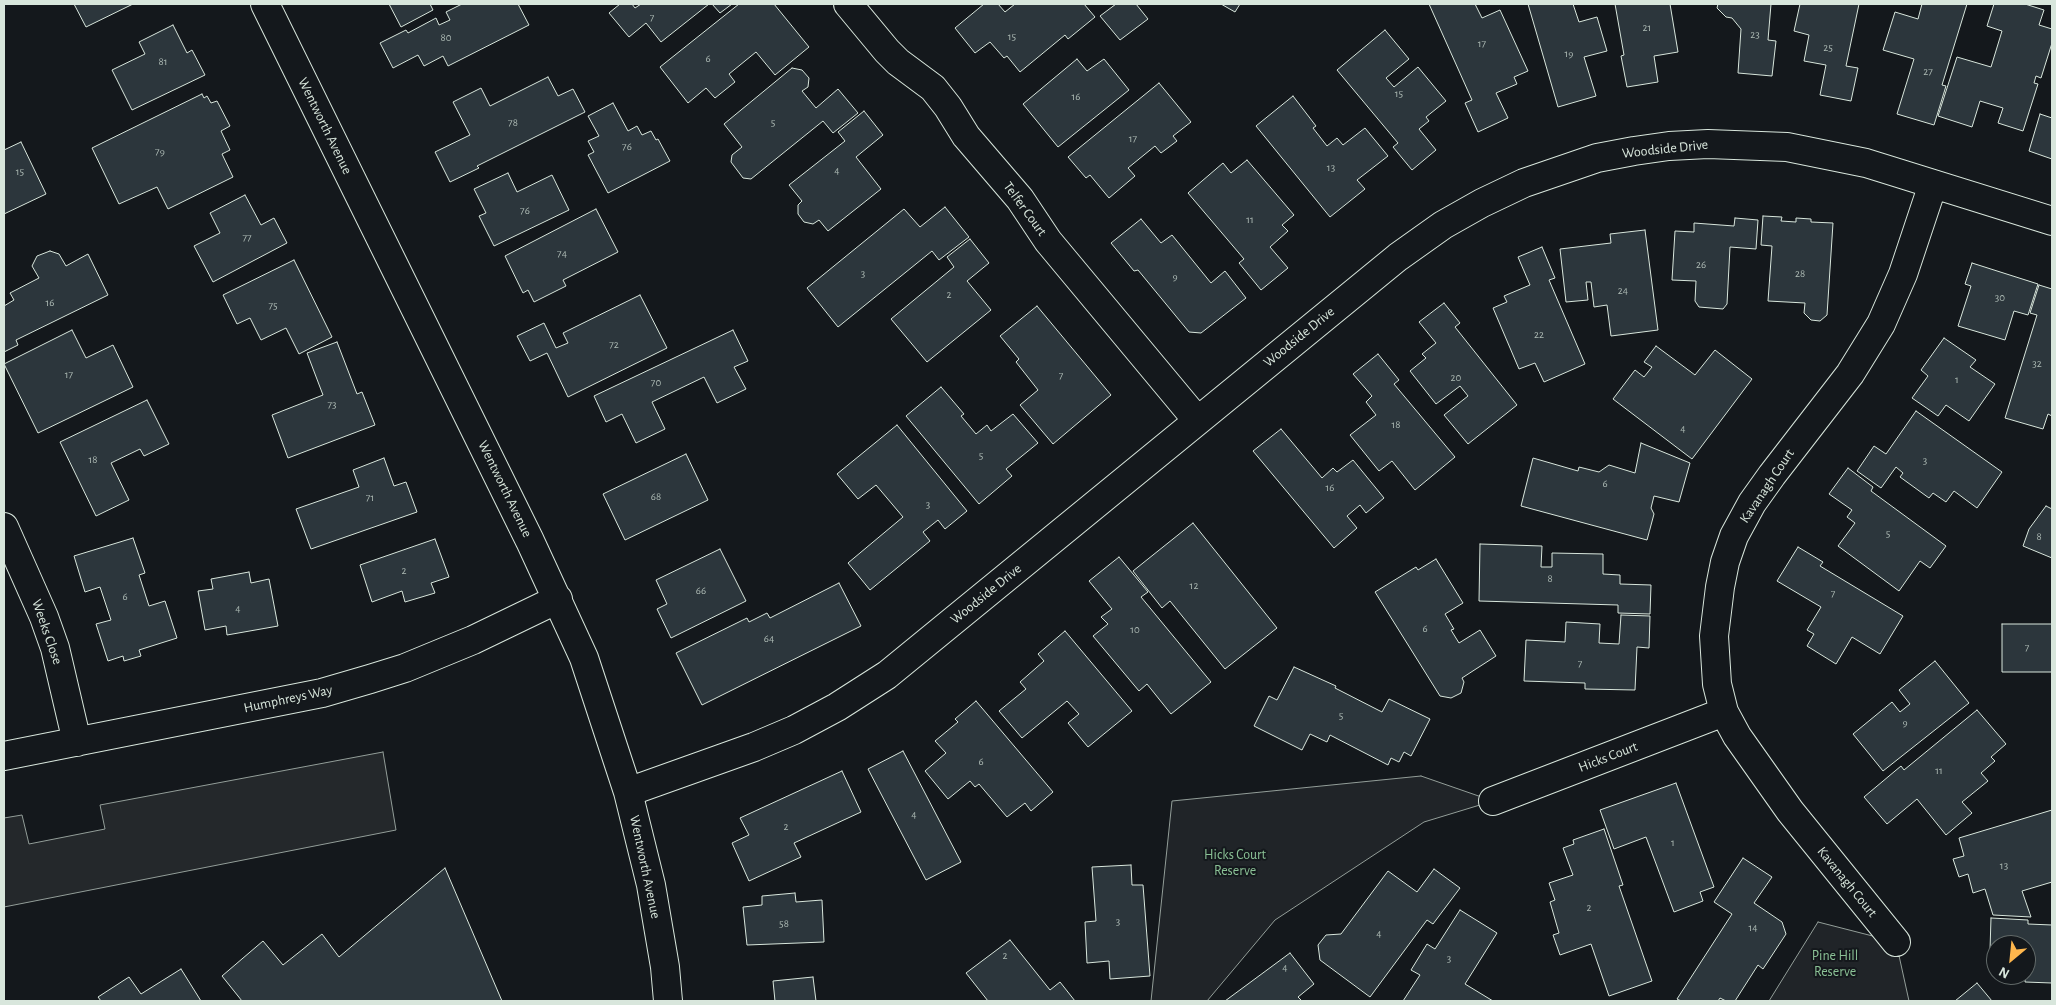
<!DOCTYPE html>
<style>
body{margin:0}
#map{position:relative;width:2056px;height:1005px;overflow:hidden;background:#14181c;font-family:"Alegreya Sans",sans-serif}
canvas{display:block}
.frame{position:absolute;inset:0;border:5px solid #d8e6dc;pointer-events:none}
.north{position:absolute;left:1986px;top:935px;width:50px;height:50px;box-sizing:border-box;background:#14181c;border:1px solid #626a69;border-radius:50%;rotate:208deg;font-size:14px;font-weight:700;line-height:20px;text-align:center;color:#d8e6dc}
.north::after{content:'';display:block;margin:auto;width:18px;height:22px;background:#ffb74d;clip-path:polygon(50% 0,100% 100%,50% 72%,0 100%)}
</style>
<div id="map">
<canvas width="2056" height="1005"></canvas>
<div class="frame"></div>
<div class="north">N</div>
</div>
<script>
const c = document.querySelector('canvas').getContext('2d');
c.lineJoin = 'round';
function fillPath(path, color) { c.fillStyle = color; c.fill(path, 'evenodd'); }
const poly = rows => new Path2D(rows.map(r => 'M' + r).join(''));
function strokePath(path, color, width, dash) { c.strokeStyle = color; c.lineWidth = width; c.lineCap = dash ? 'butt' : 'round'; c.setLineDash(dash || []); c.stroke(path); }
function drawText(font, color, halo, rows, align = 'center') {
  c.font = font + ' "Alegreya Sans",sans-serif'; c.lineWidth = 4; c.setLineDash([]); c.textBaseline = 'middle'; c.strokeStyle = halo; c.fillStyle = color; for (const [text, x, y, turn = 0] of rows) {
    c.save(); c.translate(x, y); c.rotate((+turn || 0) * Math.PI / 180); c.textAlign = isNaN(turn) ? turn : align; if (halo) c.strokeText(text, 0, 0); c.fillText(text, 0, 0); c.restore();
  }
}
const green = poly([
 [1421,776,1493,801,1424,822,1275,920,1207,1001,1151,1001,1172,801,1421,776],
 [1818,922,1896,942,1909,1001,1769,1001,1818,922]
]);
fillPath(green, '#202428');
strokePath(green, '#939e99', 1);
const parking = poly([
 [383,752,396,830,4,907,4,818,22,815,29,844,105,829,100,805,383,752]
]);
fillPath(parking, '#24282b');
strokePath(parking, '#939e99', 1);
const building = poly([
 [74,4,133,4,86,27,74,4],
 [389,4,430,4,433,10,401,27,389,4],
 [462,4,518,4,529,25,448,66,443,56,424,66,418,55,393,68,380,43,406,30,408,33,436,18,439,25,450,20,446,12,462,4],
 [620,4,632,4,635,8,641,4,709,4,661,42,646,23,629,37,609,13,620,4],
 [712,4,732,4,720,13,712,4],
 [739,4,774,4,809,47,775,75,756,52,729,74,735,82,715,98,706,88,688,103,660,67,739,4],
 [984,4,998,4,1005,12,1015,4,1084,4,1095,17,1068,39,1065,35,1020,72,1007,56,1004,58,990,42,975,53,955,28,984,4],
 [1116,4,1136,4,1148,19,1120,40,1100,16,1116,4],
 [1221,4,1240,4,1235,12,1221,4],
 [1429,4,1475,4,1482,18,1500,10,1528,71,1514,77,1517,84,1496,93,1508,118,1478,132,1465,103,1472,100,1429,4],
 [1528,4,1573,4,1579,22,1597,17,1607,51,1584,57,1596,96,1558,107,1528,4],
 [1615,4,1670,4,1678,52,1654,56,1658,82,1627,87,1621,56,1624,55,1615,4],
 [1718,4,1771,4,1768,40,1776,41,1772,76,1738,73,1741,29,1732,18,1726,17,1717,8,1718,4],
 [1800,4,1859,4,1846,66,1858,68,1851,101,1820,95,1826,65,1804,61,1809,35,1794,31,1800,4],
 [1922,4,1967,4,1942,85,1946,86,1934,125,1897,114,1914,59,1883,50,1895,12,1918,19,1922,4],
 [1994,4,2025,4,2044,10,2039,25,2052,29,2052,43,2041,78,2036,76,2034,83,2038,84,2023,131,1998,123,2003,108,1980,101,1972,127,1938,116,1957,57,1991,67,2002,31,1987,26,1994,4],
 [173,25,187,53,192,50,205,75,132,110,112,70,145,54,139,42,173,25],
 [1385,30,1409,59,1386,78,1394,87,1418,67,1446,101,1426,117,1429,121,1419,129,1436,150,1412,170,1393,147,1398,143,1337,70,1385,30],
 [1077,59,1087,71,1104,59,1129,90,1058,147,1023,104,1077,59],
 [792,68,802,70,809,78,808,87,802,91,816,108,838,89,858,113,833,133,823,121,751,179,743,178,731,162,732,155,742,147,724,124,792,68],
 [548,77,558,96,573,89,585,112,477,166,479,168,450,182,435,152,470,135,453,102,481,88,490,106,548,77],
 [1159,83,1191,122,1173,136,1177,141,1161,153,1155,146,1128,168,1135,176,1109,198,1090,175,1086,178,1068,157,1159,83],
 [202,94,204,98,207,96,211,103,217,101,230,126,221,131,230,150,222,154,233,177,168,209,157,187,119,204,92,148,202,94],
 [1293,96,1316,126,1313,128,1327,146,1337,138,1343,145,1365,128,1388,156,1357,180,1365,189,1330,217,1256,126,1293,96],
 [613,103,628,131,637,126,642,135,651,131,656,140,658,139,670,161,608,193,588,155,594,152,588,141,599,136,588,116,613,103],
 [864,111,883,135,856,157,881,189,828,231,819,220,813,224,804,222,798,214,798,205,802,201,789,185,845,141,838,132,864,111],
 [2040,114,2052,118,2052,159,2029,151,2040,114],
 [21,142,46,194,4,214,4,150,21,142],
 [1247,160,1294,215,1282,225,1288,231,1270,247,1288,268,1261,290,1239,263,1244,259,1188,193,1223,163,1231,173,1247,160],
 [508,173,517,192,552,175,569,210,494,246,479,216,486,213,474,189,508,173],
 [245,195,261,225,274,218,287,243,213,282,194,246,220,233,210,213,245,195],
 [945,207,969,237,939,260,932,251,838,327,807,288,904,209,920,227,945,207],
 [596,209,618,252,563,280,566,286,534,302,528,290,523,293,505,256,596,209],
 [1763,216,1782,217,1781,221,1796,222,1796,218,1811,219,1811,222,1833,223,1827,315,1820,321,1811,320,1804,313,1805,303,1768,301,1772,246,1761,245,1763,216],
 [1735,218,1758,220,1756,249,1730,247,1727,304,1723,309,1699,307,1695,301,1696,281,1672,280,1675,231,1694,232,1694,223,1734,226,1735,218],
 [1141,219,1161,243,1172,235,1211,283,1225,271,1246,298,1201,333,1189,332,1138,270,1134,271,1111,243,1141,219],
 [1645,230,1658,330,1611,336,1607,305,1594,307,1591,282,1586,282,1588,300,1566,302,1560,249,1611,243,1610,234,1645,230],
 [970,239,989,263,967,281,991,310,927,362,891,319,954,267,947,257,970,239],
 [1542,247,1555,278,1549,280,1585,364,1544,382,1535,363,1519,369,1493,308,1507,302,1504,296,1530,285,1518,257,1542,247],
 [50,251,59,254,66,266,88,254,108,295,16,340,18,345,4,352,4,306,14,300,10,293,39,278,32,266,37,256,50,251],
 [294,260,332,337,299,354,286,328,261,340,250,318,237,324,223,295,294,260],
 [1972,263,2038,284,2028,315,2014,311,2005,340,1958,326,1971,286,1965,284,1972,263],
 [2039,285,2052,289,2052,416,2048,414,2043,429,2005,418,2037,315,2030,313,2039,285],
 [640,295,667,348,568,397,547,353,530,361,517,336,544,323,556,348,568,343,563,333,640,295],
 [1444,303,1460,323,1455,327,1517,405,1468,444,1444,415,1468,396,1460,386,1436,404,1410,371,1426,358,1422,354,1436,343,1419,322,1444,303],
 [1037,306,1111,395,1053,444,1020,405,1038,390,1016,362,1019,359,1000,336,1037,306],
 [72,330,86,358,113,345,133,387,38,433,4,364,72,330],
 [733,330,748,361,734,367,746,389,717,403,704,377,652,402,665,429,636,443,622,414,606,422,594,396,733,330],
 [1944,338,1976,360,1970,367,1995,384,1969,421,1946,405,1938,416,1912,398,1928,376,1921,370,1944,338],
 [337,342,357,394,362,392,375,425,288,458,272,415,323,395,307,353,337,342],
 [1656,346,1695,375,1715,350,1752,379,1692,459,1613,399,1635,370,1644,377,1652,367,1644,362,1656,346],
 [1378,354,1399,380,1394,384,1455,457,1415,490,1392,461,1379,471,1350,435,1376,415,1366,402,1372,396,1353,374,1378,354],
 [941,387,964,414,961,416,976,434,987,425,991,431,1013,414,1038,443,1006,469,1012,476,979,504,906,416,941,387],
 [147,400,169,444,144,456,140,449,111,463,129,500,96,516,60,442,147,400],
 [1916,411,2002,472,1977,508,1954,491,1946,502,1933,493,1929,498,1900,477,1903,473,1896,467,1881,488,1857,471,1874,446,1886,454,1916,411],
 [897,425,967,511,945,529,938,520,923,532,930,541,870,590,848,563,903,517,876,485,858,499,837,474,897,425],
 [1281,429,1322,478,1333,468,1337,472,1353,460,1384,498,1366,513,1360,505,1347,516,1357,528,1334,548,1253,451,1281,429],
 [1641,443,1690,463,1679,502,1654,496,1651,508,1654,514,1647,540,1521,506,1533,458,1578,471,1579,467,1599,472,1609,465,1635,473,1641,443],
 [686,454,708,500,625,540,603,494,686,454],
 [384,458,394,486,406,482,417,512,311,549,296,509,359,487,353,470,384,458],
 [1848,468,1873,487,1871,491,1946,546,1930,568,1920,561,1899,591,1838,546,1855,523,1847,517,1852,510,1829,494,1848,468],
 [2046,506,2052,509,2052,558,2023,546,2029,529,2046,506],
 [1193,523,1277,628,1225,669,1170,601,1162,608,1133,571,1193,523],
 [133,538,145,573,139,575,149,606,165,601,177,638,139,650,141,656,124,661,123,656,108,661,96,624,111,620,100,587,85,592,74,556,133,538],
 [435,539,449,577,431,583,435,593,405,602,402,591,372,602,360,565,435,539],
 [1480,544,1542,546,1541,567,1552,567,1552,553,1603,554,1603,574,1620,575,1620,584,1651,585,1650,614,1618,613,1618,605,1479,601,1480,544],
 [1798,547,1823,562,1820,566,1903,616,1880,654,1852,637,1836,664,1807,646,1814,634,1807,630,1821,607,1777,581,1798,547],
 [720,549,746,601,671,638,657,609,667,604,656,580,720,549],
 [1119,557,1148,592,1141,597,1211,682,1171,714,1147,684,1139,691,1093,636,1108,624,1101,617,1112,609,1089,581,1119,557],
 [1436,559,1463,603,1445,614,1454,629,1451,630,1459,643,1480,630,1496,656,1462,678,1464,682,1461,693,1451,698,1440,696,1375,592,1416,567,1418,570,1436,559],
 [249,572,251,583,269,579,278,626,227,635,226,626,205,630,198,591,213,589,211,579,249,572],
 [839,583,861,626,702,705,676,653,747,618,749,622,767,613,770,618,839,583],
 [1621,615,1650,616,1649,648,1637,647,1635,690,1585,689,1585,683,1524,681,1526,640,1565,642,1566,622,1600,624,1599,643,1619,644,1621,615],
 [2002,624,2052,624,2052,672,2002,672,2002,624],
 [1065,631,1132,711,1088,747,1068,723,1079,714,1067,701,1022,738,999,711,1026,689,1020,682,1044,661,1038,654,1065,631],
 [1935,661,1969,703,1883,771,1853,734,1892,702,1900,712,1910,704,1899,690,1935,661],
 [1294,667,1336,686,1335,688,1382,712,1389,699,1430,719,1411,756,1404,752,1399,762,1391,758,1388,765,1330,735,1327,742,1310,734,1302,750,1254,726,1269,696,1277,700,1294,667],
 [976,701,1053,792,1031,811,1025,803,1007,817,979,784,975,787,970,781,948,799,925,771,946,753,935,741,958,722,955,719,976,701],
 [1977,710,2006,744,1991,757,1995,761,1981,773,1988,781,1962,802,1972,813,1946,835,1917,799,1887,824,1864,797,1901,766,1904,770,1977,710],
 [903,751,961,862,926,880,868,769,903,751],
 [842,771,861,812,794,843,801,857,749,881,732,843,749,835,740,818,842,771],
 [1676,783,1714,887,1700,892,1703,901,1674,912,1646,837,1614,849,1600,810,1676,783],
 [2052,810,2052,882,2022,891,2031,917,1993,915,1985,889,1973,893,1968,874,1959,877,1953,859,1964,856,1959,838,2052,810],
 [1604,829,1623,885,1619,886,1652,981,1609,996,1591,944,1560,955,1553,935,1559,933,1550,902,1555,900,1549,883,1573,875,1563,848,1574,844,1573,840,1604,829],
 [1743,858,1772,877,1754,903,1782,922,1786,934,1763,969,1758,965,1735,1001,1726,1001,1720,998,1718,1001,1681,1001,1677,999,1732,914,1714,902,1743,858],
 [1131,865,1132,885,1143,885,1150,976,1110,979,1109,961,1087,963,1085,922,1096,921,1092,867,1131,865],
 [445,868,502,1001,242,1001,222,976,263,941,283,965,322,934,339,957,445,868],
 [1434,869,1460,888,1433,924,1427,920,1370,997,1320,960,1318,945,1326,935,1341,934,1388,871,1417,892,1434,869],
 [795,893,796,902,822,900,824,942,747,945,743,907,762,905,762,896,795,893],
 [1460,910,1497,933,1465,984,1493,1001,1403,1001,1420,975,1411,970,1427,944,1435,949,1460,910],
 [1991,918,2028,920,2028,924,2052,925,2052,983,2025,982,2026,945,1996,945,1996,951,1990,950,1991,918],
 [1010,940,1050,990,1060,982,1075,1001,988,1001,966,973,1010,940],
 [1290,953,1314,984,1298,997,1302,1001,1225,1001,1290,953],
 [181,969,201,1001,101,1001,98,997,129,977,141,994,181,969],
 [813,977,816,1001,775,1001,773,981,813,977],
 [1977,983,1992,1001,1955,1001,1977,983]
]);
fillPath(building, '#2c363c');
strokePath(building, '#d8e6dc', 1);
const street = poly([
 [265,4,530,541,584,658,628,792,651,885,665,967,668,1001],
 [848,4,887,51,898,62,933,88,948,107,966,136,1020,199,1048,241,1197,420],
 [4,527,44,617,55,648,77,742],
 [4,756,322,693,370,679,405,668,473,640,558,599],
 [628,792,754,747,794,730,837,707,887,675,1398,257,1443,225,1482,203,1524,183,1597,158,1634,151,1669,146,1708,144,1787,147,1866,163,2052,221],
 [1493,801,1724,712],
 [1896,942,1790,811,1737,736,1724,712,1717,684,1714,636,1720,587,1725,562,1734,536,1752,503,1772,475,1850,374,1881,324,1903,274,1933,184]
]);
strokePath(street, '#d8e6dc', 30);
strokePath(street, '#14181c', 28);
drawText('11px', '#adbab4', null, [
 ["7",652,18],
 ["21",1647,28],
 ["23",1755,35],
 ["15",1012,37],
 ["80",446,38],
 ["17",1482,44],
 ["25",1828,48],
 ["19",1569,54],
 ["6",708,59],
 ["81",163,62],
 ["27",1928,72],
 ["15",1399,94],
 ["16",1076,97],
 ["78",513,123],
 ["5",773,123],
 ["17",1133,139],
 ["76",627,147],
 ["79",160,152],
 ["13",1331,168],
 ["4",837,171],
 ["15",20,172],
 ["76",525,211],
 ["11",1250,220],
 ["77",247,238],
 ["74",562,254],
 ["26",1701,265],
 ["3",863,274],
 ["28",1800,274],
 ["9",1175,277],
 ["24",1623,291],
 ["2",949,295],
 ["30",2000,298],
 ["16",50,303],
 ["75",273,306],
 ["22",1539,335],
 ["72",614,345],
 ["32",2037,364],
 ["17",69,375],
 ["7",1061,376],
 ["20",1456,378],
 ["1",1957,380],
 ["70",656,383],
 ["73",332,405],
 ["18",1396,425],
 ["4",1683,429],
 ["5",981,456],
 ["18",93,460],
 ["3",1925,461],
 ["6",1605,484],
 ["16",1330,488],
 ["68",656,497],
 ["71",370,498],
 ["3",928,505],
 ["5",1888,534],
 ["8",2039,537],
 ["2",404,571],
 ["8",1550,579],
 ["12",1194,586],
 ["66",701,591],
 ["7",1833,594],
 ["6",125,597],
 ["4",238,609],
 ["6",1425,629],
 ["10",1135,630],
 ["64",769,639],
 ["7",2027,648],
 ["7",1580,664],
 ["5",1341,716],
 ["9",1905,723],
 ["6",981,762],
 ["11",1939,771],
 ["4",914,815],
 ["2",786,827],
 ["1",1673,843],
 ["13",2004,866],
 ["2",1589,908],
 ["3",1118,922],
 ["58",784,924],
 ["14",1753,928],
 ["4",1379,934],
 ["2",1005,956],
 ["3",1449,959],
 ["4",1285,968]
]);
drawText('14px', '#d8e6dc', '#14181c', [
 ["Wentworth Avenue",325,126,64],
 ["Woodside Drive",1665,149,-6],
 ["Telfer Court",1025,209,54],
 ["Woodside Drive",1299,337,-39],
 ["Kavanagh Court",1767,486,-56],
 ["Wentworth Avenue",505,489,64],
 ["Woodside Drive",986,594,-39],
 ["Weeks Close",47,632,71],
 ["Humphreys Way",288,699,-12],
 ["Hicks Court",1608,757,-21],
 ["Wentworth Avenue",645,867,78],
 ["Kavanagh Court",1847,882,51]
]);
drawText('14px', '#8ac095', '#14181c', [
 ["Hicks Court",1235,855],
 ["Reserve",1235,871],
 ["Pine Hill",1835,956],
 ["Reserve",1835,972]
]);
</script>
